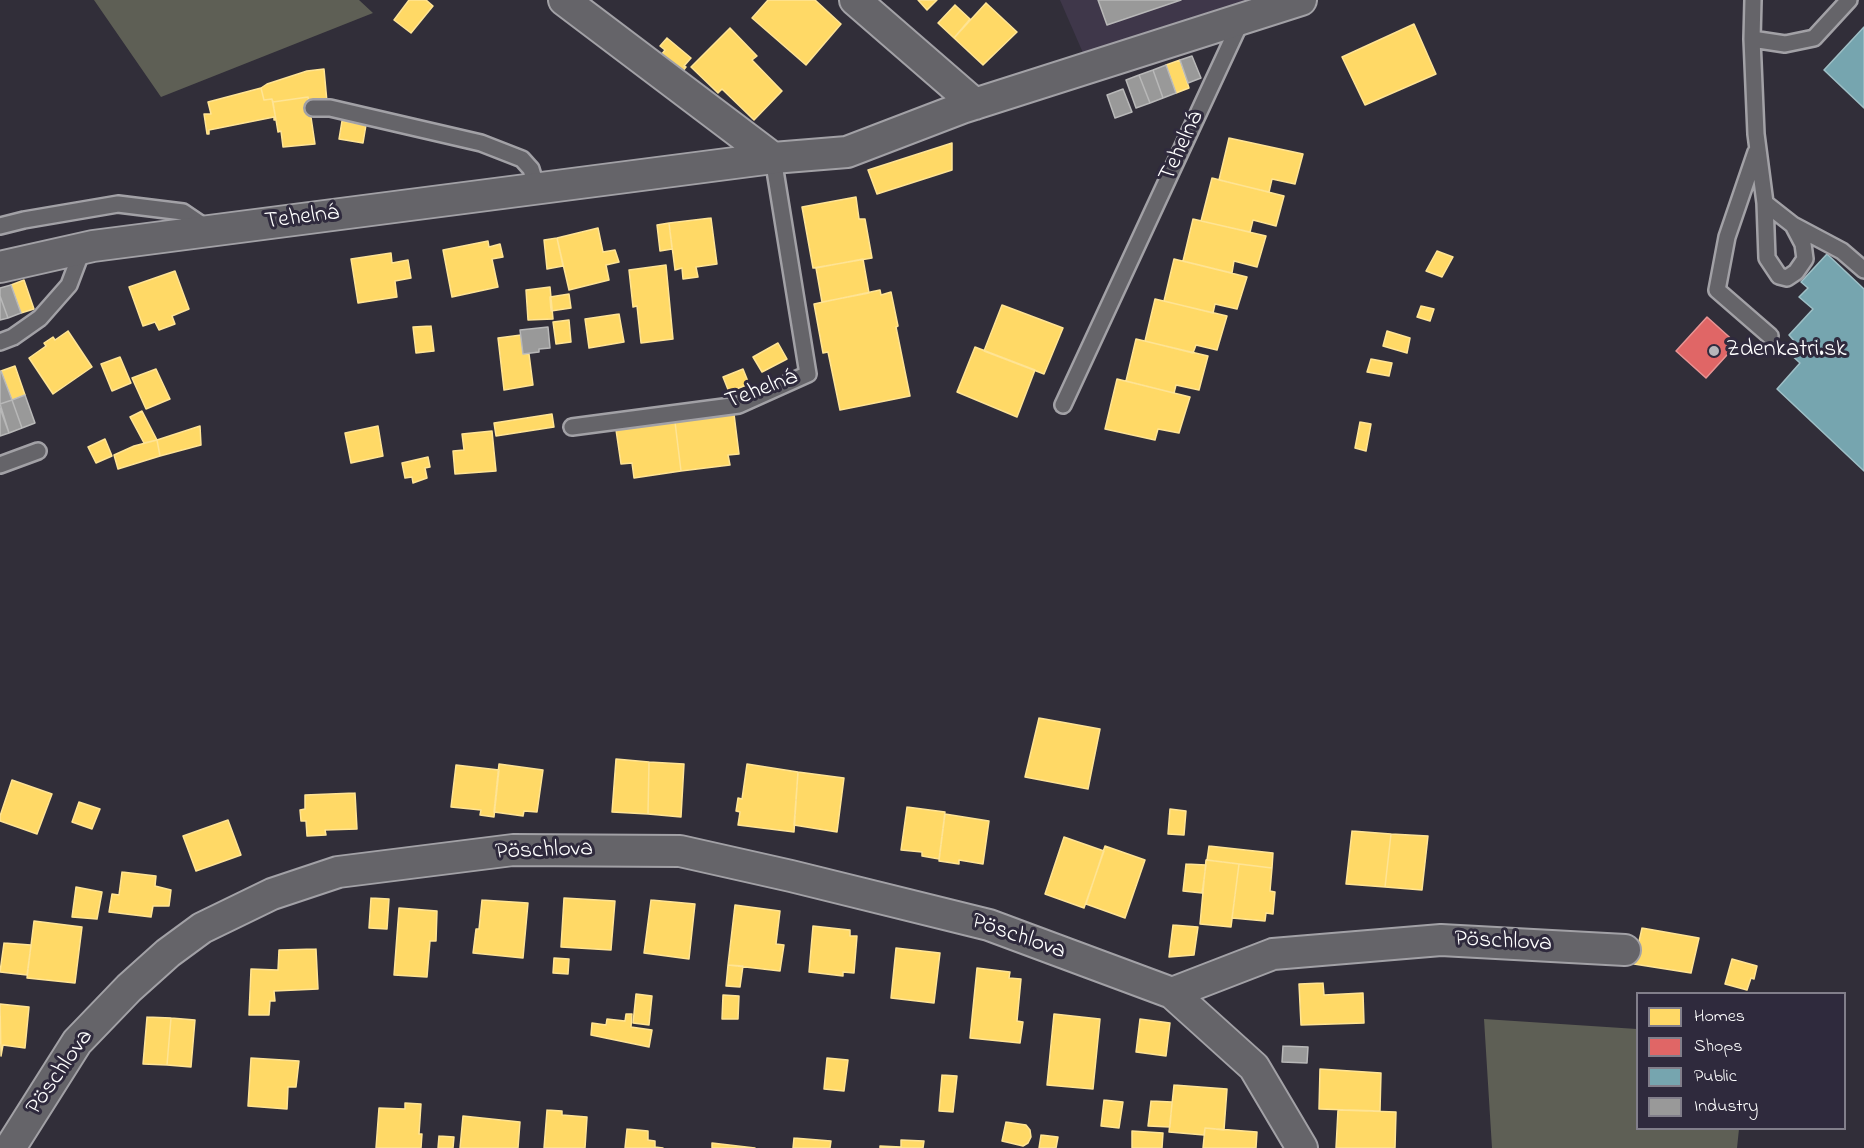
<!DOCTYPE html>
<meta charset="utf-8">
<style>
body{margin:0}
#map{position:relative;width:1864px;height:1148px;overflow:hidden;background:#312e39;font-family:"Indie Flower",sans-serif}
canvas{display:block}
.legend{position:absolute;left:1636px;top:992px;width:210px;height:138px;box-sizing:border-box;background:#2f2a3d;border:2px solid #827f8b;margin:0;padding:8px 10px;list-style:none;font-size:18px;color:#fff}
.legend li{display:flex;align-items:center;gap:12px;height:30px}
.legend b{width:30px;border:2px solid #827f8b}
</style>
<div id="map">
<canvas width="1864" height="1148"></canvas>
<ul class="legend">
<li><b style="height:16px;background:#ffd966"></b>Homes</li>
<li><b style="height:16px;background:#e06666"></b>Shops</li>
<li><b style="height:16px;background:#76a5af"></b>Public</li>
<li><b style="height:16px;background:#999"></b>Industry</li>
</ul>
</div>
<script>
const c = document.querySelector('canvas').getContext('2d');
c.lineJoin = 'round';
function fillPath(path, color) { c.fillStyle = color; c.fill(path, 'evenodd'); }
const poly = rows => new Path2D(rows.map(r => 'M' + r).join(''));
function strokePath(path, color, width, dash) { c.strokeStyle = color; c.lineWidth = width; c.lineCap = dash ? 'butt' : 'round'; c.setLineDash(dash || []); c.stroke(path); }
function drawText(font, color, halo, rows, align = 'center') {
  c.font = font + ' "Indie Flower",sans-serif'; c.lineWidth = 6; c.setLineDash([]); c.textBaseline = 'middle'; c.strokeStyle = halo; c.fillStyle = color; for (const [text, x, y, turn = 0] of rows) {
    c.save(); c.translate(x, y); c.rotate((+turn || 0) * Math.PI / 180); c.textAlign = isNaN(turn) ? turn : align; if (halo) c.strokeText(text, 0, 0); c.fillText(text, 0, 0); c.restore();
  }
}
fillPath(poly([
 [1060,0,1253,0,1090,69]
]), '#3f374a');
fillPath(poly([
 [94,0,359,0,373,13,161,97],
 [1484,1019,1637,1029,1638,1128,1739,1129,1737,1148,1492,1148]
]), '#5e5f55');
const homes = poly([
 [409,0,426,0,433,6,411,33,394,20,409,0],
 [768,0,815,0,841,24,806,65,752,18,768,0],
 [918,0,937,0,927,10,918,0],
 [986,3,1017,32,983,65,954,38,986,3],
 [955,5,970,19,954,38,938,23,955,5],
 [1414,24,1436,74,1365,105,1342,57,1414,24],
 [730,28,757,56,752,60,782,91,754,120,722,89,718,93,691,67,730,28],
 [667,38,691,58,684,66,686,67,679,76,658,59,665,50,660,46,667,38],
 [1180,60,1189,88,1176,93,1166,65,1180,60],
 [324,69,327,102,310,103,308,97,273,102,272,99,264,100,261,88,267,84,307,71,324,69],
 [261,88,264,100,272,99,276,120,274,120,274,117,209,130,209,134,207,134,204,114,211,114,208,102,261,88],
 [308,97,315,144,283,147,281,131,278,132,273,102,308,97],
 [342,121,366,125,363,143,339,139,342,121],
 [1229,138,1303,154,1295,184,1272,179,1269,192,1219,180,1229,138],
 [952,143,952,170,877,194,868,170,952,143],
 [1212,178,1284,196,1276,226,1253,220,1250,232,1201,221,1212,178],
 [856,197,859,219,865,219,872,258,813,268,802,207,856,197],
 [711,218,717,264,696,267,698,277,683,279,682,268,675,270,669,223,711,218],
 [1193,219,1266,236,1257,267,1234,261,1232,273,1183,261,1193,219],
 [669,223,672,249,660,251,657,225,669,223],
 [598,228,603,252,615,250,619,262,606,265,609,280,569,290,557,238,598,228],
 [557,238,563,266,547,269,544,240,557,238],
 [488,241,489,247,500,244,503,257,492,259,498,287,452,297,443,250,488,241],
 [1437,251,1453,257,1442,277,1426,271,1437,251],
 [391,253,392,263,408,260,411,278,395,281,397,297,358,303,351,259,391,253],
 [863,259,869,293,822,302,816,268,863,259],
 [1174,259,1247,277,1237,309,1215,304,1213,313,1164,301,1174,259],
 [666,265,673,339,641,343,637,306,633,307,629,270,666,265],
 [175,271,189,309,172,316,175,324,159,330,155,322,143,326,129,287,175,271],
 [24,280,34,309,21,313,11,285,24,280],
 [550,287,553,319,528,320,526,290,550,287],
 [880,290,881,295,891,292,898,326,896,327,910,396,840,410,828,352,823,353,814,304,880,290],
 [569,294,571,308,551,311,550,297,569,294],
 [1155,299,1227,316,1217,350,1196,345,1193,353,1145,341,1155,299],
 [1002,305,1063,328,1044,374,984,351,1002,305],
 [1421,306,1434,309,1430,321,1417,317,1421,306],
 [619,314,624,342,589,348,585,319,619,314],
 [569,320,571,342,556,344,553,322,569,320],
 [431,326,434,351,416,353,413,327,431,326],
 [68,331,92,367,53,394,29,358,46,346,44,343,53,337,55,340,68,331],
 [1387,331,1410,338,1407,353,1383,346,1387,331],
 [521,335,523,354,529,354,533,385,504,390,498,338,521,335],
 [1136,339,1208,356,1199,390,1176,385,1174,393,1126,381,1136,339],
 [778,343,787,359,762,372,753,357,778,343],
 [975,347,1035,370,1017,417,957,392,975,347],
 [120,357,131,383,112,391,101,364,120,357],
 [1371,359,1392,363,1389,376,1367,372,1371,359],
 [15,366,25,395,12,400,1,371,15,366],
 [156,369,170,399,146,409,132,378,156,369],
 [743,369,749,384,729,392,723,377,743,369],
 [1117,379,1190,397,1179,433,1158,429,1155,440,1105,429,1117,379],
 [142,411,157,440,144,443,130,417,142,411],
 [552,414,554,427,496,436,494,423,552,414],
 [734,414,739,454,728,455,730,465,681,471,675,422,734,414],
 [675,422,681,471,634,478,632,463,621,464,616,430,675,422],
 [1360,422,1371,424,1366,451,1355,448,1360,422],
 [200,426,201,445,160,456,157,440,200,426],
 [378,426,383,456,351,463,345,433,378,426],
 [492,431,496,471,455,474,453,451,464,450,462,434,492,431],
 [105,439,112,456,96,463,88,447,105,439],
 [157,440,160,456,118,469,114,455,134,446,157,440],
 [428,457,430,467,425,468,427,478,413,483,412,477,405,478,402,463,428,457],
 [1039,718,1100,729,1088,789,1025,777,1039,718],
 [616,759,649,762,648,814,612,812,616,759],
 [649,762,684,764,681,817,648,814,649,762],
 [499,764,543,770,537,812,524,811,523,816,494,812,499,764],
 [747,764,798,772,794,832,738,825,740,812,736,811,738,798,742,799,747,764],
 [456,765,499,770,494,817,480,815,481,810,451,807,456,765],
 [798,772,844,778,837,832,794,825,798,772],
 [12,780,52,794,37,834,0,821,0,816,12,780],
 [355,793,357,829,325,830,326,835,307,836,306,821,301,821,300,810,305,809,305,795,355,793],
 [79,802,100,809,92,829,72,822,79,802],
 [907,807,945,812,939,859,922,856,922,852,901,850,907,807],
 [1170,809,1186,811,1184,835,1168,834,1170,809],
 [945,814,989,821,983,864,959,860,959,864,939,861,945,814],
 [228,820,241,855,196,871,183,836,228,820],
 [1352,831,1391,834,1385,887,1346,884,1352,831],
 [1391,834,1428,836,1422,890,1385,887,1391,834],
 [1064,837,1104,851,1084,908,1045,894,1064,837],
 [1105,846,1145,860,1125,918,1086,904,1105,846],
 [1209,846,1273,853,1272,868,1207,860,1209,846],
 [1206,860,1239,864,1231,927,1200,924,1206,860],
 [1186,864,1206,865,1202,893,1183,891,1186,864],
 [1239,864,1272,868,1270,891,1275,892,1273,914,1266,913,1265,921,1232,918,1239,864],
 [122,872,156,876,155,886,171,890,169,906,153,906,151,917,109,912,112,894,119,895,122,872],
 [76,887,102,892,97,919,72,917,76,887],
 [371,898,389,899,387,929,369,928,371,898],
 [564,898,615,901,611,950,561,947,564,898],
 [482,900,528,903,523,958,473,953,476,929,479,929,482,900],
 [651,900,695,904,689,959,644,953,651,900],
 [735,905,780,911,776,944,784,945,780,971,728,965,735,905],
 [399,908,437,911,436,941,430,941,427,977,394,975,399,908],
 [34,921,82,927,75,983,27,978,34,921],
 [1173,925,1198,927,1194,955,1169,957,1173,925],
 [813,926,850,930,850,936,857,936,854,973,843,972,843,976,809,972,813,926],
 [1642,928,1699,938,1691,973,1634,964,1642,928],
 [4,943,31,945,27,975,0,972,4,943],
 [896,948,940,953,934,1003,891,998,896,948],
 [316,949,318,989,274,991,275,1001,270,1001,269,1015,249,1015,251,969,278,970,279,950,316,949],
 [554,958,569,959,568,974,553,973,554,958],
 [1732,959,1757,966,1754,979,1751,978,1747,990,1725,984,1732,959],
 [728,965,743,966,740,987,726,986,728,965],
 [977,968,1010,972,1009,978,1021,979,1017,1021,1023,1022,1020,1043,970,1038,977,968],
 [1323,983,1324,995,1363,993,1364,1023,1301,1025,1299,984,1323,983],
 [636,994,652,996,649,1025,633,1023,636,994],
 [723,995,739,996,738,1019,722,1019,723,995],
 [0,1004,29,1007,25,1048,3,1045,1,1056,0,1004],
 [626,1014,632,1014,631,1027,652,1030,649,1047,591,1035,592,1023,606,1025,607,1019,625,1021,626,1014],
 [1054,1014,1100,1019,1093,1089,1047,1085,1054,1014],
 [147,1017,171,1018,167,1065,143,1064,147,1017],
 [171,1018,195,1020,191,1067,167,1065,171,1018],
 [1140,1019,1170,1023,1166,1056,1136,1052,1140,1019],
 [251,1058,299,1061,296,1087,288,1087,287,1109,248,1106,251,1058],
 [827,1058,848,1060,844,1091,824,1089,827,1058],
 [1320,1069,1381,1073,1380,1111,1319,1109,1320,1069],
 [942,1075,957,1076,953,1112,939,1111,942,1075],
 [1174,1085,1227,1089,1224,1130,1205,1128,1204,1135,1169,1132,1174,1085],
 [1104,1100,1123,1102,1119,1128,1101,1126,1104,1100],
 [1151,1101,1172,1102,1170,1127,1148,1126,1151,1101],
 [405,1103,421,1104,419,1134,422,1134,421,1148,376,1148,379,1108,405,1109,405,1103],
 [547,1110,562,1111,562,1115,587,1117,585,1148,544,1148,547,1110],
 [1338,1110,1396,1112,1395,1148,1336,1148,1338,1110],
 [463,1116,520,1122,518,1148,460,1148,463,1116],
 [1006,1122,1026,1125,1030,1130,1031,1137,1028,1143,1023,1146,1002,1141,1006,1122],
 [1205,1128,1257,1132,1256,1148,1203,1148,1205,1128],
 [627,1129,648,1131,648,1140,655,1141,655,1147,663,1148,625,1148,627,1129],
 [1132,1131,1163,1133,1162,1148,1132,1148,1132,1131],
 [1041,1135,1058,1137,1056,1148,1039,1148,1041,1135],
 [439,1136,454,1137,453,1148,438,1148,439,1136],
 [794,1138,831,1141,830,1148,793,1148,794,1138],
 [901,1140,924,1141,923,1148,880,1148,880,1146,901,1147,901,1140],
 [712,1143,755,1148,712,1148,712,1143]
]);
fillPath(homes, '#ffd966');
strokePath(homes, '#ffe494', 1.5);
const shops = poly([
 [1707,317,1737,344,1706,378,1676,351,1707,317]
]);
fillPath(shops, '#e06666');
strokePath(shops, '#e99494', 1.5);
const public = poly([
 [1864,27,1864,108,1824,70,1864,27],
 [1827,254,1864,289,1864,471,1777,389,1800,363,1788,352,1796,343,1789,335,1813,309,1799,297,1808,288,1801,282,1827,254]
]);
fillPath(public, '#76a5af');
strokePath(public, '#9fc0c7', 1.5);
const industry = poly([
 [1098,0,1181,0,1107,25,1098,0],
 [1192,56,1201,78,1188,83,1180,60,1192,56],
 [1166,65,1176,93,1163,98,1153,70,1166,65],
 [1153,70,1163,98,1150,103,1139,75,1153,70],
 [1139,75,1150,103,1136,108,1126,80,1139,75],
 [1123,89,1132,112,1115,118,1107,95,1123,89],
 [11,285,21,313,8,318,0,296,0,288,11,285],
 [0,296,8,318,0,320,0,296],
 [548,327,550,348,539,349,539,352,523,354,520,330,548,327],
 [1,371,12,400,0,404,0,372,1,371],
 [25,395,35,423,22,428,12,400,25,395],
 [12,400,22,428,9,433,0,404,12,400],
 [0,408,9,433,0,436,0,408],
 [1283,1046,1308,1047,1307,1063,1282,1062,1283,1046]
]);
fillPath(industry, '#999');
strokePath(industry, '#b8b8b8', 1.5);
const service = poly([
 [1753,0,1752,39,1756,134,1765,203,1767,258,1779,276,1787,278,1796,272,1805,259,1803,244,1793,225,1765,203],
 [1752,39,1785,44,1814,38,1849,0],
 [313,108,330,108,481,143,522,159,531,169,537,189],
 [1756,152,1727,237,1717,290,1770,336],
 [1793,225,1842,251,1864,270],
 [0,226,24,220,118,204,183,212,208,229],
 [0,342,13,337,40,318,69,285,83,248],
 [1063,405,1242,19],
 [572,427,739,405,808,374,773,158],
 [0,465,38,451]
]);
const minor = poly([
 [564,0,773,158],
 [855,0,975,104],
 [0,267,93,246,773,158,847,152,962,108,1301,0],
 [1172,993,1273,954,1441,940,1625,950],
 [10,1148,77,1042,129,988,168,953,202,928,272,894,338,872,513,850,680,851,791,876,989,925,1172,993,1254,1067,1302,1148]
]);
strokePath(service, '#a2a1a6', 20);
strokePath(minor, '#a2a1a6', 34);
strokePath(service, '#656469', 15);
strokePath(minor, '#656469', 30);
for (const [x, y, r, color] of [
 [1714,351,6,"#b7b6ba"]
]) { const dot = new Path2D(); dot.arc(x, y, r, 0, 2 * Math.PI); c.fillStyle = color; c.fill(dot); strokePath(dot, '#2f2a3d', 2); }
drawText('24px', '#fff', '#2f2a3d', [
 ["Tehelná",1183,147,-65],
 ["Tehelná",302,219,-7],
 ["Tehelná",762,391,-21],
 ["Pöschlova",544,852,-2],
 ["Pöschlova",1018,938,19],
 ["Pöschlova",1503,943,3],
 ["Pöschlova",61,1073,-55]
]);
drawText('24px', '#fff', '#2f2a3d', [
 ["Zdenkatri.sk",1726,351]
], 'left');
</script>
